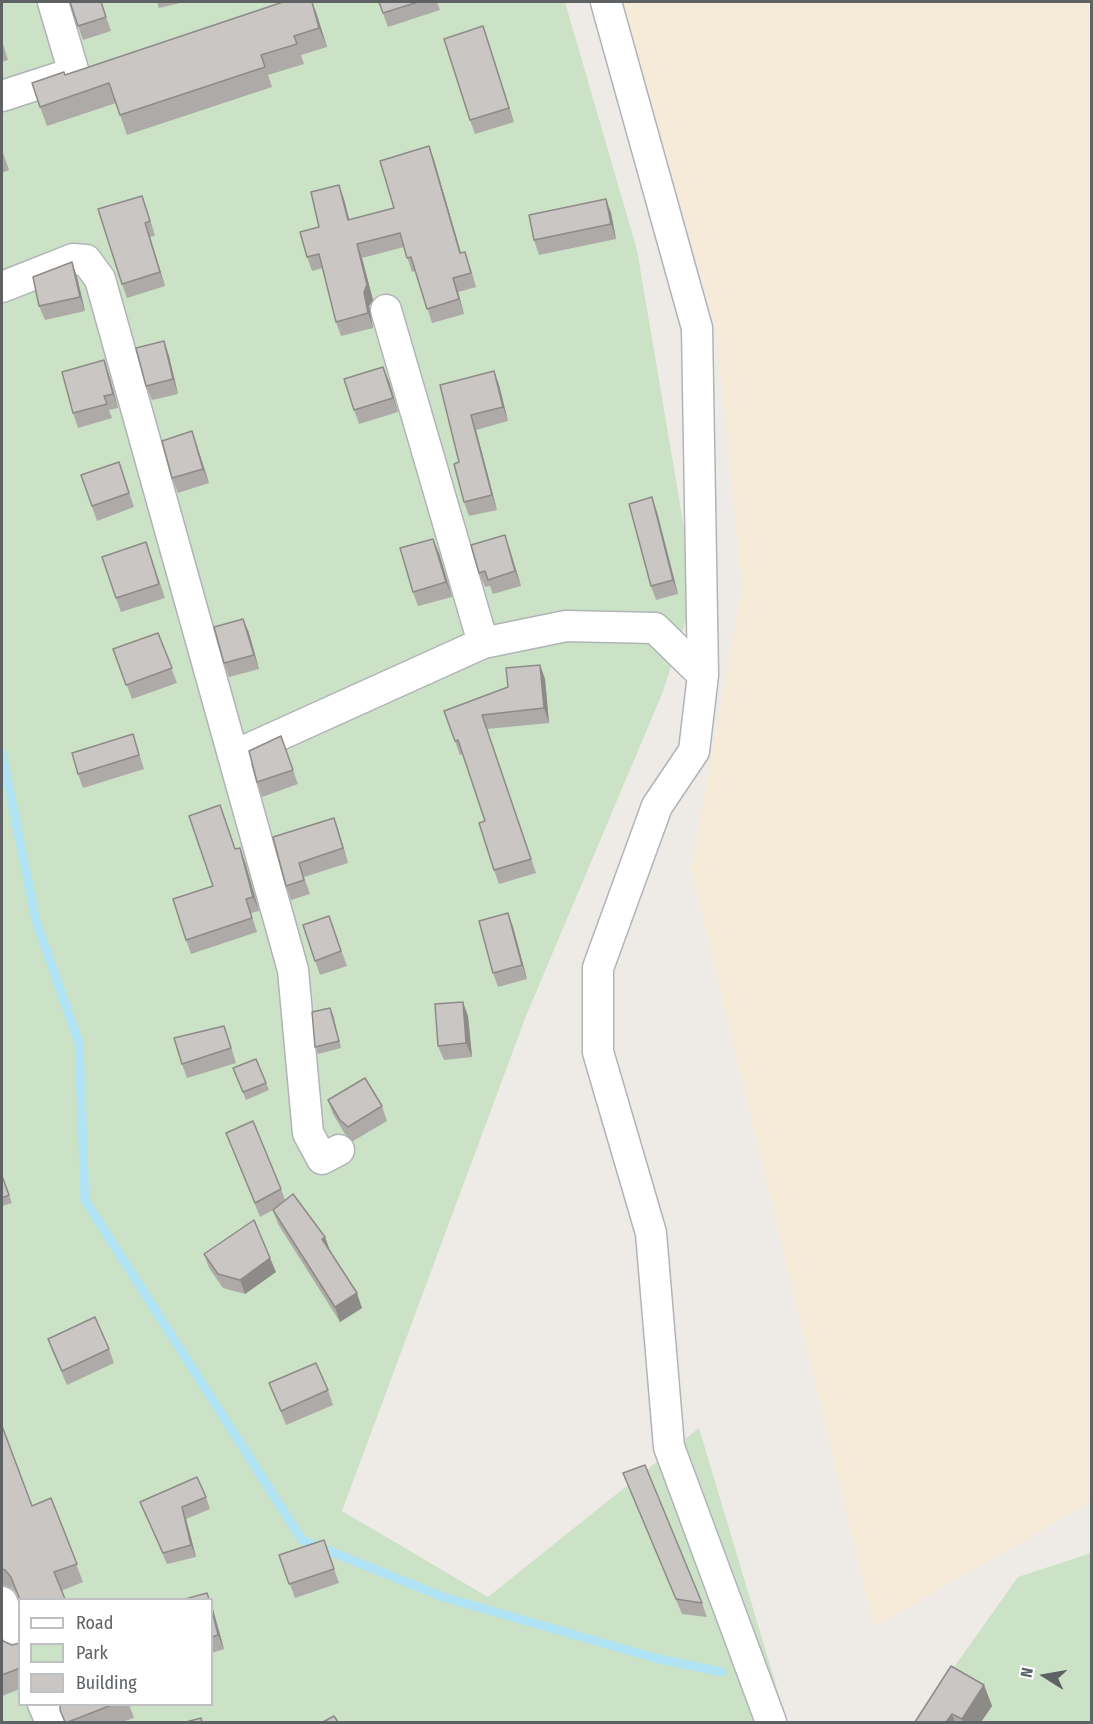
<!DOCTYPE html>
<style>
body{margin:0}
#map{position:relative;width:1093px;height:1724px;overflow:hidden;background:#eeebe6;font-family:"Fira Sans Condensed",sans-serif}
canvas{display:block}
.frame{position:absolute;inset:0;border:3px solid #5e6265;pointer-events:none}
.legend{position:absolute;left:18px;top:1598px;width:195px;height:108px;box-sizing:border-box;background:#fff;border:2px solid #bfc0c1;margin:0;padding:8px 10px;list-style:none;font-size:18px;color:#5e6265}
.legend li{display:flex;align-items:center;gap:12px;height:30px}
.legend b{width:30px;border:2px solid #bfc0c1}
.north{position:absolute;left:1015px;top:1646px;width:60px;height:60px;-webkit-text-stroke:4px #fff;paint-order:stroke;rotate:281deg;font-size:16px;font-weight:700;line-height:24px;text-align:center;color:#5e6265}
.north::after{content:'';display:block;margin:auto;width:21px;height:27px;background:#5e6265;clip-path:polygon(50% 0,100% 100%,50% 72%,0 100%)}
</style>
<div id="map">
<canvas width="1093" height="1724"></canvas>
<div class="frame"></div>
<ul class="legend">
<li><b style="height:8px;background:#fff"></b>Road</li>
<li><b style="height:16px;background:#cbe2c6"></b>Park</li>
<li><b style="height:16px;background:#cac6c3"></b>Building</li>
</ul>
<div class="north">N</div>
</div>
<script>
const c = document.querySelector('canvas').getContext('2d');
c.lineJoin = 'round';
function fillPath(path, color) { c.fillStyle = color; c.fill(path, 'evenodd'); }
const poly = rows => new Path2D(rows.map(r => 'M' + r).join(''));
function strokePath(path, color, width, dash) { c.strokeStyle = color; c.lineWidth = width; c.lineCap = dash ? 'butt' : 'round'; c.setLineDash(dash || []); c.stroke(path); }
fillPath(poly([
 [2,2,565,2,637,250,695,593,662,694,526,1016,342,1511,488,1597,699,1428,787,1722,2,1722],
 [20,1600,212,1600,212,1704,20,1704],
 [1091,1553,1091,1722,915,1722,1018,1577]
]), '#cbe2c6');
fillPath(poly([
 [623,2,1091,2,1091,1502,874,1627,691,869,742,586,716,330]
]), '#f6ead9');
strokePath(poly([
 [2,753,36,921,79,1043,85,1200,302,1540,443,1597,655,1658,722,1672]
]), '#b0e4f4', 9);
const street = poly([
 [53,2,74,73],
 [606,2,697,328,703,675],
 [2,96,73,73],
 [2,287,73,259,86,260,100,279,293,970,308,1133,322,1159,339,1150],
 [386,310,483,643],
 [233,756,483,643,566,626,655,628,703,675,694,751,657,806,598,968,598,1052,651,1233,669,1447,771,1722],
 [2,1602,20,1646],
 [43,1704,51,1722]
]);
strokePath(street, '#b1b4b7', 33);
strokePath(street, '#fff', 30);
fillPath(poly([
 [101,2,111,31,83,40,78,26],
 [157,2,184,2,159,8],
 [379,2,437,2,440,10,388,27],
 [316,12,327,47,301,55,304,64,268,75,272,87,127,135,116,103,47,126,40,107,65,75],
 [483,26,514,122,475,134,470,120],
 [2,41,8,60,2,62],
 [429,146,434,160,461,253,470,266,476,287,458,292,464,314,432,323,416,271,412,272,404,247,362,258,373,300,369,306,373,328,341,336,336,322,323,268,312,271,307,257,319,227,344,199,349,220,394,208],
 [2,150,9,170,2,173],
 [142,196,155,236,150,237,165,286,127,298,122,284],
 [606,199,611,213,616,239,539,255,534,240],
 [72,262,77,277,85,311,45,320,39,306],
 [164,341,169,356,178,394,152,400,146,386],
 [104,360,109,375,118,408,109,410,112,418,78,428,73,413],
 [494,371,499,385,508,421,476,430,497,510,469,516,464,502,459,462,440,385],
 [389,381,398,412,359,424,354,410],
 [192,431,209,483,178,493,172,478],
 [119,462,134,507,97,521,81,475],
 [657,512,678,594,656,600,651,586],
 [505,535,521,586,493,594,490,586,485,587,479,573],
 [439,553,452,597,418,606,413,592],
 [151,556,165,598,121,612,116,598],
 [243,619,249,633,259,669,229,677,224,663],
 [158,633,177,683,132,699,113,649],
 [540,665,545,679,549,723,487,729,536,873,499,884,494,870,485,821,463,754,460,755,444,711,508,687],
 [133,734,144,769,83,788,78,774],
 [281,736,298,784,262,797,257,782],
 [334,818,348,863,304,877,310,894,291,900,286,886,273,837],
 [236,849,245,862,259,911,251,913,257,932,191,954,186,940,213,886],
 [508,913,513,927,527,979,498,987,493,973],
 [329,916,347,966,320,975,303,925],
 [333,1015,341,1048,318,1054,315,1047],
 [468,1016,472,1057,444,1060,438,1046],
 [229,1040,236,1063,187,1078,182,1064],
 [256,1059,269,1090,246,1100,233,1068],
 [328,1100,382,1106,387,1121,353,1141,345,1134,333,1114],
 [226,1133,281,1189,285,1200,325,1237,330,1251,362,1308,340,1322,278,1224,273,1210,260,1217],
 [2,1176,12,1203,2,1206],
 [204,1254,276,1272,245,1294,223,1288,209,1268],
 [48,1339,109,1349,114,1363,67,1385,53,1353],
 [269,1383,328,1390,333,1405,286,1425],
 [2,1426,32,1506,51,1498,83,1582,61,1591,18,1595,12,1588,2,1585],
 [623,1473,702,1603,707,1617,682,1614],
 [206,1497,210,1509,186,1519,196,1557,167,1564,140,1502],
 [324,1540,339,1583,295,1598,279,1555],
 [212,1606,224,1649,212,1653],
 [2,1638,3,1641,12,1645,20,1643,20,1689,2,1696],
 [984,1685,992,1706,981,1722,915,1722],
 [60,1704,129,1704,134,1718,122,1722,65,1722]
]), '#aeaaa8');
fillPath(poly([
 [312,2,316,12,327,47,319,28],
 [483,26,488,41,514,122,509,108],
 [429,146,434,160,465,267,460,253],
 [339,185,344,199,353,234,348,220],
 [142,196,147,210,155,236,150,221],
 [606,199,611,213,616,239,611,224],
 [145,223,150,237,165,286,160,272],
 [357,244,362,258,373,300,369,306,373,328,368,313],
 [72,262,77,277,85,311,80,297],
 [453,278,458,292,464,314,459,299],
 [164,341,169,356,178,394,173,379],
 [104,360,109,375,118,408,113,394],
 [383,367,389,381,398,412,393,398],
 [494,371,499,385,508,421,503,407],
 [471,415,476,430,497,510,492,495],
 [192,431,197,446,209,483,203,469],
 [652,497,657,512,678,594,673,580],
 [505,535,510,550,521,586,515,571],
 [433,539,439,553,452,597,446,582],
 [243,619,249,633,259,669,254,655],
 [540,665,545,679,549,723,544,708],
 [334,818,339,832,348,863,343,848],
 [240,848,245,862,259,911,253,897],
 [508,913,513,927,527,979,522,965],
 [463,1002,468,1016,472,1057,466,1043],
 [330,1008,333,1015,341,1048,339,1041],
 [325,1237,330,1251,327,1253,322,1239],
 [270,1258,276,1272,245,1294,240,1280],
 [357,1293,362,1308,340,1322,335,1307],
 [182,1507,186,1519,196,1557,191,1545],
 [212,1606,224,1649,218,1635,212,1610],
 [984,1685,992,1706,981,1722,963,1722,962,1719],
 [952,1714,955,1722,946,1722]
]), '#8d8b88');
const building = poly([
 [70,2,101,2,106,17,78,26,70,2],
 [283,2,312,2,319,28,294,36,297,44,261,55,265,67,120,115,109,83,40,107,32,83,64,72,65,75,283,2],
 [379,2,418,2,383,13,379,2],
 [483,26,509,108,470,120,444,39,483,26],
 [429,146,460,253,465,252,471,273,453,278,459,299,427,309,411,257,407,258,400,233,357,244,367,285,364,292,368,313,336,322,319,254,307,257,300,232,319,227,311,192,339,185,348,220,394,208,380,161,429,146],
 [142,196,150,221,145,223,160,272,122,284,98,209,142,196],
 [606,199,611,224,534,240,529,215,606,199],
 [72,262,80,297,39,306,33,277,72,262],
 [164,341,173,379,146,386,136,348,164,341],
 [104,360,113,394,104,396,107,404,73,413,62,372,104,360],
 [383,367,393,398,354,410,344,379,383,367],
 [494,371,503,407,471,415,492,495,464,502,454,464,459,462,440,385,494,371],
 [192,431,203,469,172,478,162,441,192,431],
 [119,462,129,493,92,506,81,475,119,462],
 [652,497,673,580,651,586,629,504,652,497],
 [505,535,515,571,488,580,485,571,479,573,471,545,505,535],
 [433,539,446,582,413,592,400,548,433,539],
 [146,542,159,584,116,598,102,557,146,542],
 [243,619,254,655,224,663,214,627,243,619],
 [158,633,172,668,126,685,113,649,158,633],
 [540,665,544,708,482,715,531,859,494,870,479,823,485,821,458,740,455,741,444,711,508,687,506,668,540,665],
 [133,734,139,755,78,774,72,753,133,734],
 [281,736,293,770,257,782,249,751,281,736],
 [220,805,235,849,240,848,253,897,246,899,252,918,186,940,173,899,213,886,189,816,220,805],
 [334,818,343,848,299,863,304,880,286,886,273,837,334,818],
 [508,913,522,965,493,973,479,921,508,913],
 [329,916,341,951,315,961,303,925,329,916],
 [463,1002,466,1043,438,1046,435,1004,463,1002],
 [330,1008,339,1041,315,1047,312,1012,330,1008],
 [224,1026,231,1048,182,1064,174,1038,224,1026],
 [256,1059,266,1083,243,1092,233,1068,256,1059],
 [365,1078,382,1106,348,1127,340,1120,328,1100,365,1078],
 [253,1121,281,1189,255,1203,226,1133,253,1121],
 [2,1176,9,1195,2,1198,2,1176],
 [293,1194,325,1237,322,1239,357,1293,335,1307,273,1210,293,1194],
 [254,1220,270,1258,240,1280,218,1274,204,1254,254,1220],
 [95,1317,109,1349,62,1371,48,1339,95,1317],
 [316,1363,328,1390,281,1411,269,1383,316,1363],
 [2,1426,32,1506,51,1498,77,1564,54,1572,65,1599,20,1600,11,1577,5,1570,2,1569,2,1426],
 [645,1465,702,1603,676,1599,623,1473,645,1465],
 [197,1477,206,1497,182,1507,191,1545,163,1553,140,1502,197,1477],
 [324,1540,334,1569,289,1584,279,1555,324,1540],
 [207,1593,209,1599,185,1599,207,1593],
 [212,1610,218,1635,212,1637,212,1610],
 [2,1638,3,1641,12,1645,20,1643,20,1668,2,1675,2,1638],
 [951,1666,984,1685,962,1719,952,1714,946,1722,915,1722,951,1666],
 [60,1704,114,1704,68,1722,65,1722,60,1710,60,1704],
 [334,1716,338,1722,323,1722,334,1716],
 [201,1718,202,1722,186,1722,201,1718]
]);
fillPath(building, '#cac6c3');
strokePath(building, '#8d8b88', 1.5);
</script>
